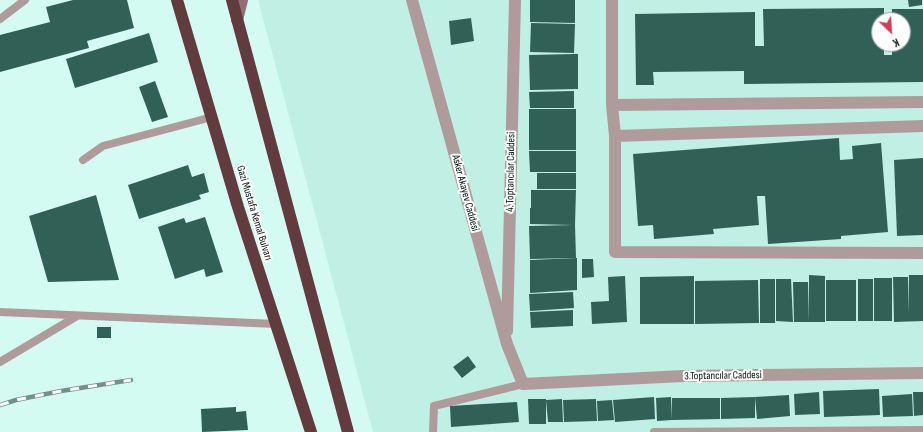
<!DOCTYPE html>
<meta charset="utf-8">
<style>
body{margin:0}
#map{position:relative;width:923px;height:432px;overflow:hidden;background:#d4fbf1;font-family:"Sofia Sans Condensed",sans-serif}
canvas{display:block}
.north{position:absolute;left:871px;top:12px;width:40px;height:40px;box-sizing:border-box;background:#fefefe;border:1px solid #9ba09f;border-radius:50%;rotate:155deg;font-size:11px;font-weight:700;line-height:16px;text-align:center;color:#061411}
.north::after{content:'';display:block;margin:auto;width:14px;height:18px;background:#ce3e5a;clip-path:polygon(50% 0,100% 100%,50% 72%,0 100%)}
</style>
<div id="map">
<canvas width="923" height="432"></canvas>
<div class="north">K</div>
</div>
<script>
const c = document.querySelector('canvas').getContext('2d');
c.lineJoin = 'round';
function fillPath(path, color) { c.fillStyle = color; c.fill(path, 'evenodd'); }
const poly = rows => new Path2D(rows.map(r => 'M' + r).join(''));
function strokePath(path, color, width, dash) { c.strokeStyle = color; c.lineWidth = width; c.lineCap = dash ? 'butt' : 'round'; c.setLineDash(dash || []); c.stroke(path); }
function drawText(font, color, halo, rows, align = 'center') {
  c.font = font + ' "Sofia Sans Condensed",sans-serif'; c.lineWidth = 4; c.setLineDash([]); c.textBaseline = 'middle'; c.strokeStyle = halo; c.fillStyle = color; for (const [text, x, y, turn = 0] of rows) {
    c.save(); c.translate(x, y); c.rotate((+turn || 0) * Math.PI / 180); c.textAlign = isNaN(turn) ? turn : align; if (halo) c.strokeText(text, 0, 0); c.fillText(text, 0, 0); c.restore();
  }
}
fillPath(poly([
 [258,0,923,0,923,432,373,432],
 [879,20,903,20,903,44,879,44]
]), '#c0f0e4');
fillPath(poly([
 [73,0,127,0,134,28,87,41,89,48,0,72,0,35,50,22,46,7],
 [530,0,575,0,575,23,530,22],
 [908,0,922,0,922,5,909,7],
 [884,8,884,20,879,20,879,44,884,44,884,55,892,55,892,44,903,44,903,20,892,20,892,9,923,9,923,82,744,84,744,71,653,72,654,85,636,85,635,14,755,12,755,46,764,46,763,9],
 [471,18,474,41,451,45,449,21],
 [531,23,575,24,574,53,530,52],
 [149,33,158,62,75,88,66,59],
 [574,54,578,54,578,89,530,90,529,55],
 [155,81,168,117,152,122,139,87],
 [574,91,574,108,530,108,529,92],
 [529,109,576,109,576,150,529,150],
 [839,138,840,160,853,159,852,146,881,143,888,232,841,236,841,239,768,244,765,196,757,196,759,225,713,229,714,234,654,239,653,225,638,226,633,154],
 [529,151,576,151,576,172,530,172],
 [923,158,923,235,897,236,894,160],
 [188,165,192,177,204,173,209,192,199,195,201,199,139,219,128,185],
 [537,173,576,173,576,189,537,189],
 [531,190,576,190,575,225,576,258,530,259,529,226,573,225,530,224,530,208,559,208,531,208],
 [96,195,119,280,48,282,29,216],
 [205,217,223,272,206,277,204,269,175,279,158,227,184,218,186,223],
 [577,258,577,290,530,293,530,260],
 [582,259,593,259,594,277,582,278],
 [809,275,825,276,825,322,809,322],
 [909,275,923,275,923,321,894,322,893,277,908,277,909,314],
 [625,276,627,322,592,324,591,302,609,301,608,277],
 [694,276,694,324,640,324,640,277],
 [874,278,892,278,892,321,874,321],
 [760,279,775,279,775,323,760,323],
 [776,279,791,279,793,322,776,321],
 [858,279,873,279,873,321,858,321],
 [758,280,759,323,695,324,695,281],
 [826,280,856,280,856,321,826,321],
 [793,282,808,282,809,322,794,322],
 [573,292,574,308,530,311,529,294],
 [573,310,573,326,531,328,530,312],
 [97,327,111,327,111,338,97,338],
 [468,356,476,367,462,378,453,367],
 [879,389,880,415,824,417,823,391],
 [819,392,820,414,795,415,794,394],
 [913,392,923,392,923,415,914,416],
 [912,394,913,416,883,417,882,396],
 [789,395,790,416,757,419,755,397],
 [654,397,655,419,615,422,613,400],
 [671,397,672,420,657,421,656,398],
 [755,397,755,418,721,419,721,398],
 [672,398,720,398,720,419,672,420],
 [528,399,546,399,546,424,529,424],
 [562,399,563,422,548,422,546,400],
 [596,399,597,421,564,422,563,400],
 [612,400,614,420,598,421,597,401],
 [517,402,519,422,451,427,450,406],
 [236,407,236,412,246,411,248,430,202,432,201,409]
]), '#316156');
strokePath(poly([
 [0,19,25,0],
 [83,160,103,146,212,117],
 [0,312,276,324],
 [0,362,77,316],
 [433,432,434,406,523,384],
 [654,432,923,430]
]), '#b09b9c', 8);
strokePath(poly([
 [412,0,507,344,523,384,683,376,923,373],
 [612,0,612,105,615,136,615,252,923,253],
 [612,105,923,102],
 [615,136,923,126],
 [507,331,515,0]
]), '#b09b9c', 12);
strokePath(poly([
 [237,20,242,0]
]), '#8f7173', 12);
strokePath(poly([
 [177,0,238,207,311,432],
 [232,0,348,432]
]), '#623b3f', 12);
const rail = poly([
 [0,405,16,400,61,391,131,380]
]);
strokePath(rail, '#749089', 4.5);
strokePath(rail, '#fefefe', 3, [9]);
drawText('11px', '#061411', '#fefefe', [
 ["4. Toptancılar Caddesi",511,172,-89],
 ["Asker Akayev Caddesi",465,193,75],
 ["Gazi Mustafa Kemal Bulvarı",254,213,73],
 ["3.Toptancılar Caddesi",723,376,-1]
]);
</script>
